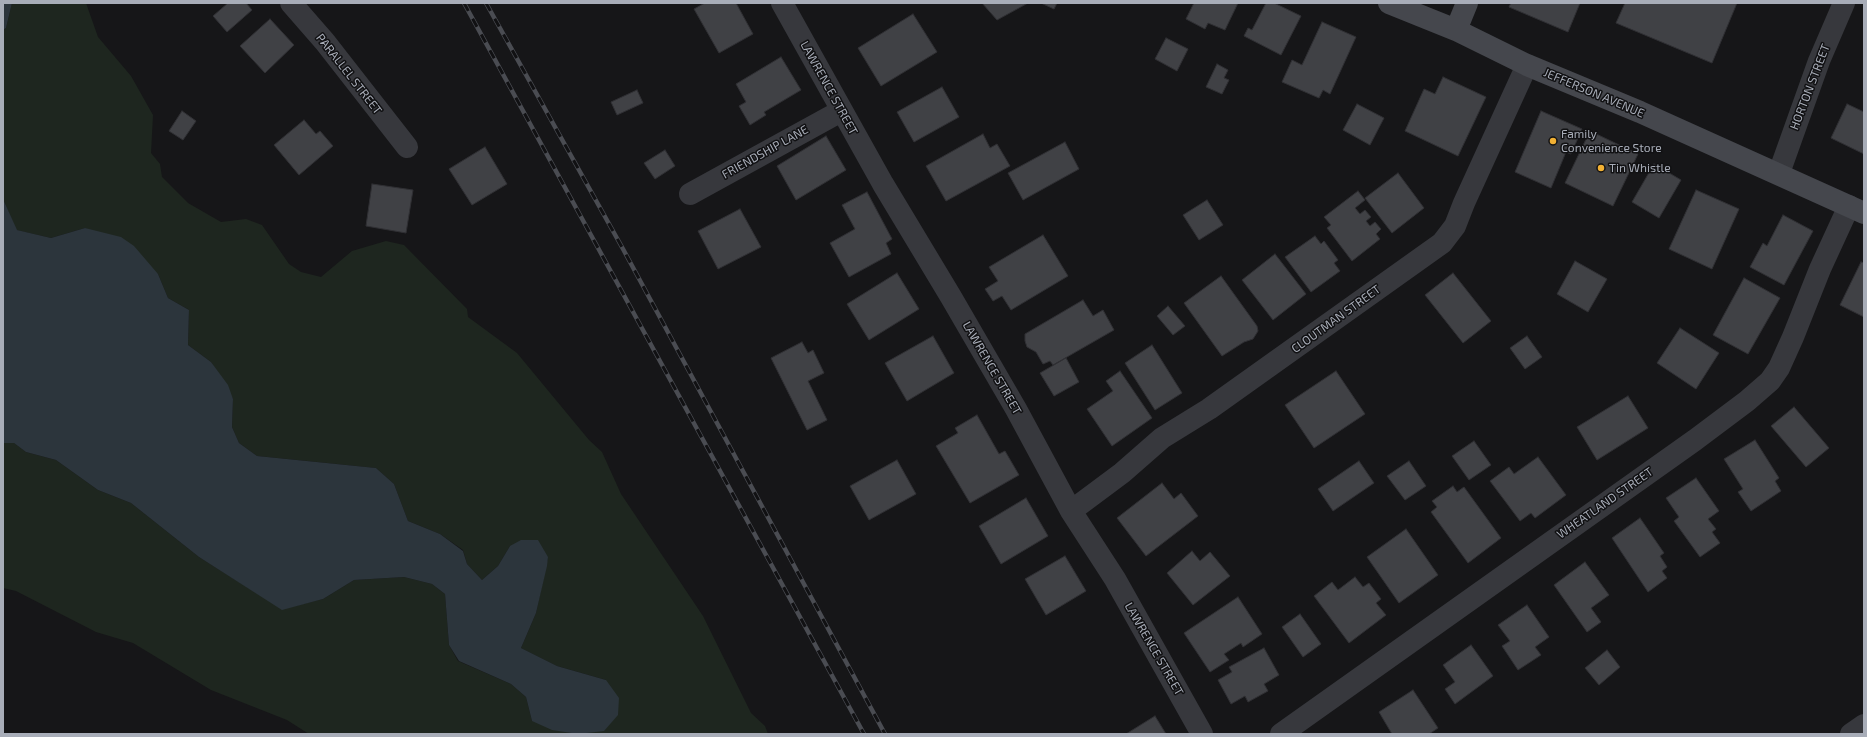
<!DOCTYPE html>
<style>
body{margin:0}
#map{position:relative;width:1867px;height:737px;overflow:hidden;background:#161618;font-family:"Exo 2",sans-serif}
canvas{display:block}
.frame{position:absolute;inset:0;border:4px solid #a8adb8;pointer-events:none}
</style>
<div id="map">
<canvas width="1867" height="737"></canvas>
<div class="frame"></div>
</div>
<script>
const c = document.querySelector('canvas').getContext('2d');
c.lineJoin = 'round';
function fillPath(path, color) { c.fillStyle = color; c.fill(path, 'evenodd'); }
const poly = rows => new Path2D(rows.map(r => 'M' + r).join(''));
function strokePath(path, color, width, dash) { c.strokeStyle = color; c.lineWidth = width; c.lineCap = dash ? 'butt' : 'round'; c.setLineDash(dash || []); c.stroke(path); }
function drawText(font, color, halo, rows, align = 'center') {
  c.font = font + ' "Exo 2",sans-serif'; c.lineWidth = 3; c.setLineDash([]); c.textBaseline = 'middle'; c.strokeStyle = halo; c.fillStyle = color; for (const [text, x, y, turn = 0] of rows) {
    c.save(); c.translate(x, y); c.rotate((+turn || 0) * Math.PI / 180); c.textAlign = isNaN(turn) ? turn : align; if (halo) c.strokeText(text, 0, 0); c.fillText(text, 0, 0); c.restore();
  }
}
fillPath(poly([
 [12,3,86,3,98,37,131,76,153,115,151,153,160,164,162,177,188,203,221,222,246,219,262,225,289,264,301,272,321,277,352,251,386,241,404,245,467,309,468,317,517,353,589,440,602,452,621,494,703,616,751,713,765,726,768,734,309,734,287,720,211,690,133,643,96,632,16,591,3,588,3,443,14,443,26,452,56,460,98,490,131,503,199,557,282,609,323,599,354,580,404,577,432,584,445,594,449,645,458,661,511,684,526,697,532,721,606,680,557,666,521,648,536,613,548,557,510,546,498,566,482,580,467,564,463,550,440,534,408,521,394,484,376,468,257,456,239,443,232,427,233,399,211,362,188,345,189,310,168,298,158,274,85,228,51,238,16,230,3,199,3,30,6,28]
]), '#1e261f');
fillPath(poly([
 [3,3,12,3,6,28,3,30],
 [3,199,17,230,51,238,85,228,121,237,134,246,158,274,168,298,189,310,188,345,211,362,228,385,233,399,232,427,239,443,257,456,376,468,394,484,408,521,440,534,463,551,467,564,482,580,498,566,510,546,521,540,538,540,548,557,547,566,536,613,521,648,557,666,606,680,619,698,618,715,604,731,578,734,552,730,532,721,526,697,511,684,459,661,449,645,445,594,432,584,404,577,354,580,323,599,282,610,199,557,131,503,98,490,56,460,26,452,14,443,3,443]
]), '#2c353c');
const building = poly([
 [228,3,246,3,252,10,227,32,213,16,228,3],
 [705,3,736,3,753,34,719,53,694,9,705,3],
 [982,3,1028,3,997,20,982,3],
 [1041,3,1057,3,1054,9,1041,3],
 [1194,3,1238,3,1225,30,1208,23,1205,29,1186,19,1194,3],
 [1266,3,1274,3,1301,16,1281,55,1244,36,1248,28,1252,30,1266,3],
 [1511,3,1580,3,1568,32,1509,7,1511,3],
 [1625,3,1737,3,1712,63,1616,23,1625,3],
 [913,14,937,52,881,86,858,48,913,14],
 [270,19,294,45,265,73,240,46,270,19],
 [1322,22,1356,37,1330,94,1323,90,1319,98,1282,82,1292,60,1302,65,1322,22],
 [1166,38,1188,49,1177,71,1155,59,1166,38],
 [781,57,801,90,764,112,766,115,750,125,739,106,746,102,736,84,781,57],
 [1217,64,1228,70,1224,78,1229,80,1222,94,1206,87,1217,64],
 [1443,77,1486,97,1458,156,1405,131,1424,89,1435,94,1443,77],
 [942,87,959,117,914,142,897,112,942,87],
 [637,90,643,103,617,115,611,102,637,90],
 [1357,104,1384,118,1370,145,1343,130,1357,104],
 [1847,104,1864,112,1864,154,1831,138,1847,104],
 [182,111,196,121,183,140,169,131,182,111],
 [1541,111,1582,129,1571,154,1566,152,1551,188,1515,172,1541,111],
 [304,120,316,134,320,131,333,146,299,175,274,145,304,120],
 [1590,131,1638,154,1613,206,1565,183,1590,131],
 [983,134,990,148,997,144,1010,166,946,201,926,166,983,134],
 [826,136,846,170,796,200,777,166,826,136],
 [1065,142,1079,169,1023,200,1008,173,1065,142],
 [485,147,507,184,472,205,449,169,485,147],
 [665,150,675,166,655,179,644,163,665,150],
 [1654,164,1681,180,1659,218,1632,202,1654,164],
 [1398,173,1424,208,1392,233,1365,198,1398,173],
 [372,184,413,190,406,233,366,226,372,184],
 [1696,190,1739,209,1712,269,1669,249,1696,190],
 [1358,191,1365,200,1355,208,1360,214,1365,210,1371,217,1366,221,1370,226,1375,222,1381,229,1376,234,1380,239,1352,261,1327,228,1331,225,1324,217,1358,191],
 [867,192,892,239,886,243,891,254,849,277,830,243,855,229,842,205,867,192],
 [1207,200,1223,225,1199,240,1183,215,1207,200],
 [740,209,761,247,718,269,698,231,740,209],
 [1783,215,1813,231,1784,285,1750,267,1763,243,1767,246,1783,215],
 [1043,235,1068,276,1011,310,1002,296,993,301,985,289,998,281,989,267,1043,235],
 [1315,236,1321,244,1324,241,1338,260,1334,263,1340,271,1311,292,1285,257,1315,236],
 [1275,254,1306,294,1273,320,1242,280,1275,254],
 [1575,261,1607,279,1588,312,1557,294,1575,261],
 [1861,262,1864,263,1864,317,1840,305,1861,262],
 [897,273,919,309,869,340,847,304,897,273],
 [1453,273,1491,321,1463,343,1425,295,1453,273],
 [1221,276,1257,326,1258,331,1253,339,1244,342,1222,356,1184,303,1221,276],
 [1744,278,1780,298,1748,354,1713,335,1744,278],
 [1083,300,1093,316,1103,310,1114,330,1053,365,1050,361,1043,364,1036,352,1027,347,1025,341,1025,334,1083,300],
 [1168,306,1185,326,1173,335,1157,316,1168,306],
 [1680,328,1719,353,1696,389,1657,363,1680,328],
 [933,336,954,373,907,401,885,363,933,336],
 [1527,336,1542,357,1525,369,1510,348,1527,336],
 [802,342,808,353,813,350,824,373,808,381,827,420,807,430,771,358,802,342],
 [1152,345,1182,393,1155,410,1125,363,1152,345],
 [1066,358,1079,382,1054,396,1040,373,1066,358],
 [1120,371,1152,418,1112,446,1087,409,1113,391,1106,381,1120,371],
 [1336,371,1365,414,1314,448,1285,405,1336,371],
 [1628,396,1648,428,1597,460,1577,427,1628,396],
 [1794,407,1829,448,1806,467,1771,426,1794,407],
 [977,415,999,454,1005,451,1019,475,970,503,936,446,958,433,955,428,977,415],
 [1755,440,1779,478,1775,481,1781,491,1751,511,1738,492,1743,489,1724,459,1755,440],
 [1474,441,1491,465,1469,480,1452,456,1474,441],
 [1538,457,1566,495,1535,518,1531,513,1520,521,1490,481,1509,467,1514,474,1538,457],
 [897,460,916,494,869,520,850,486,897,460],
 [1359,461,1374,483,1333,511,1318,489,1359,461],
 [1409,461,1426,486,1405,500,1387,476,1409,461],
 [1696,478,1719,511,1708,519,1716,529,1712,532,1720,543,1700,557,1674,521,1679,517,1666,498,1696,478],
 [1162,483,1174,499,1181,493,1198,516,1146,556,1117,518,1162,483],
 [1453,486,1457,492,1464,487,1501,538,1468,563,1431,512,1437,507,1432,501,1453,486],
 [1026,498,1048,536,1001,564,979,526,1026,498],
 [1640,518,1664,553,1660,556,1667,567,1662,571,1667,578,1648,592,1612,538,1640,518],
 [1406,529,1438,575,1399,603,1367,557,1406,529],
 [1192,551,1200,561,1210,552,1230,576,1193,605,1167,573,1192,551],
 [1065,556,1086,591,1046,615,1025,579,1065,556],
 [1585,562,1609,595,1591,608,1601,622,1587,632,1554,585,1585,562],
 [1355,577,1363,587,1369,583,1381,599,1376,603,1386,615,1349,643,1314,596,1332,582,1338,590,1355,577],
 [1238,597,1262,634,1243,647,1241,643,1224,654,1229,660,1210,672,1184,633,1238,597],
 [1527,605,1549,637,1535,647,1541,655,1518,670,1502,646,1510,641,1498,625,1527,605],
 [1300,614,1321,644,1303,657,1282,627,1300,614],
 [1471,645,1493,676,1455,704,1445,689,1455,682,1443,665,1471,645],
 [1264,648,1279,675,1264,684,1268,691,1248,702,1245,696,1231,704,1218,680,1232,672,1229,667,1264,648],
 [1607,650,1620,667,1599,685,1585,668,1607,650],
 [1413,690,1438,728,1429,734,1392,734,1379,712,1413,690],
 [1155,716,1166,734,1126,734,1155,716]
]);
fillPath(building, '#404145');
strokePath(building, '#303034', 1);
strokePath(poly([
 [291,3,325,42,407,147],
 [782,3,883,184,951,297,1016,409,1071,511,1115,579,1202,734],
 [1779,173,1819,61,1844,3],
 [690,194,841,111],
 [1071,511,1122,473,1162,438,1209,409,1442,243,1455,226,1464,203,1527,65],
 [1281,734,1695,440,1747,401,1770,381,1779,368,1793,337,1820,269,1849,206],
 [1851,734,1864,725]
]), '#37383d', 22);
strokePath(poly([
 [1389,3,1456,30,1527,65,1640,112,1864,213],
 [1456,30,1467,3]
]), '#45474d', 22);
const rail = poly([
 [464,3,864,734],
 [486,3,623,249,885,734]
]);
strokePath(rail, '#4a4c52', 4.5);
strokePath(rail, '#111113', 3, [9]);
for (const [x, y, r, color] of [
 [1553,141,4,"#f2b134"],
 [1601,168,4,"#f2b134"]
]) { const dot = new Path2D(); dot.arc(x, y, r, 0, 2 * Math.PI); c.fillStyle = color; c.fill(dot); strokePath(dot, '#111113', 1.5); }
drawText('12px', '#a8adb8', '#111113', [
 ["PARALLEL STREET",349,74,52],
 ["HORTON STREET",1810,87,-69],
 ["LAWRENCE STREET",829,88,61],
 ["JEFFERSON AVENUE",1594,93,23],
 ["FRIENDSHIP LANE",765,152,-29],
 ["CLOUTMAN STREET",1336,319,-36],
 ["LAWRENCE STREET",992,368,60],
 ["WHEATLAND STREET",1605,503,-35],
 ["LAWRENCE STREET",1154,649,60]
]);
drawText('12px', '#a8adb8', '#111113', [
 ["Family",1561,134],
 ["Convenience Store",1561,148],
 ["Tin Whistle",1609,168]
], 'left');
</script>
